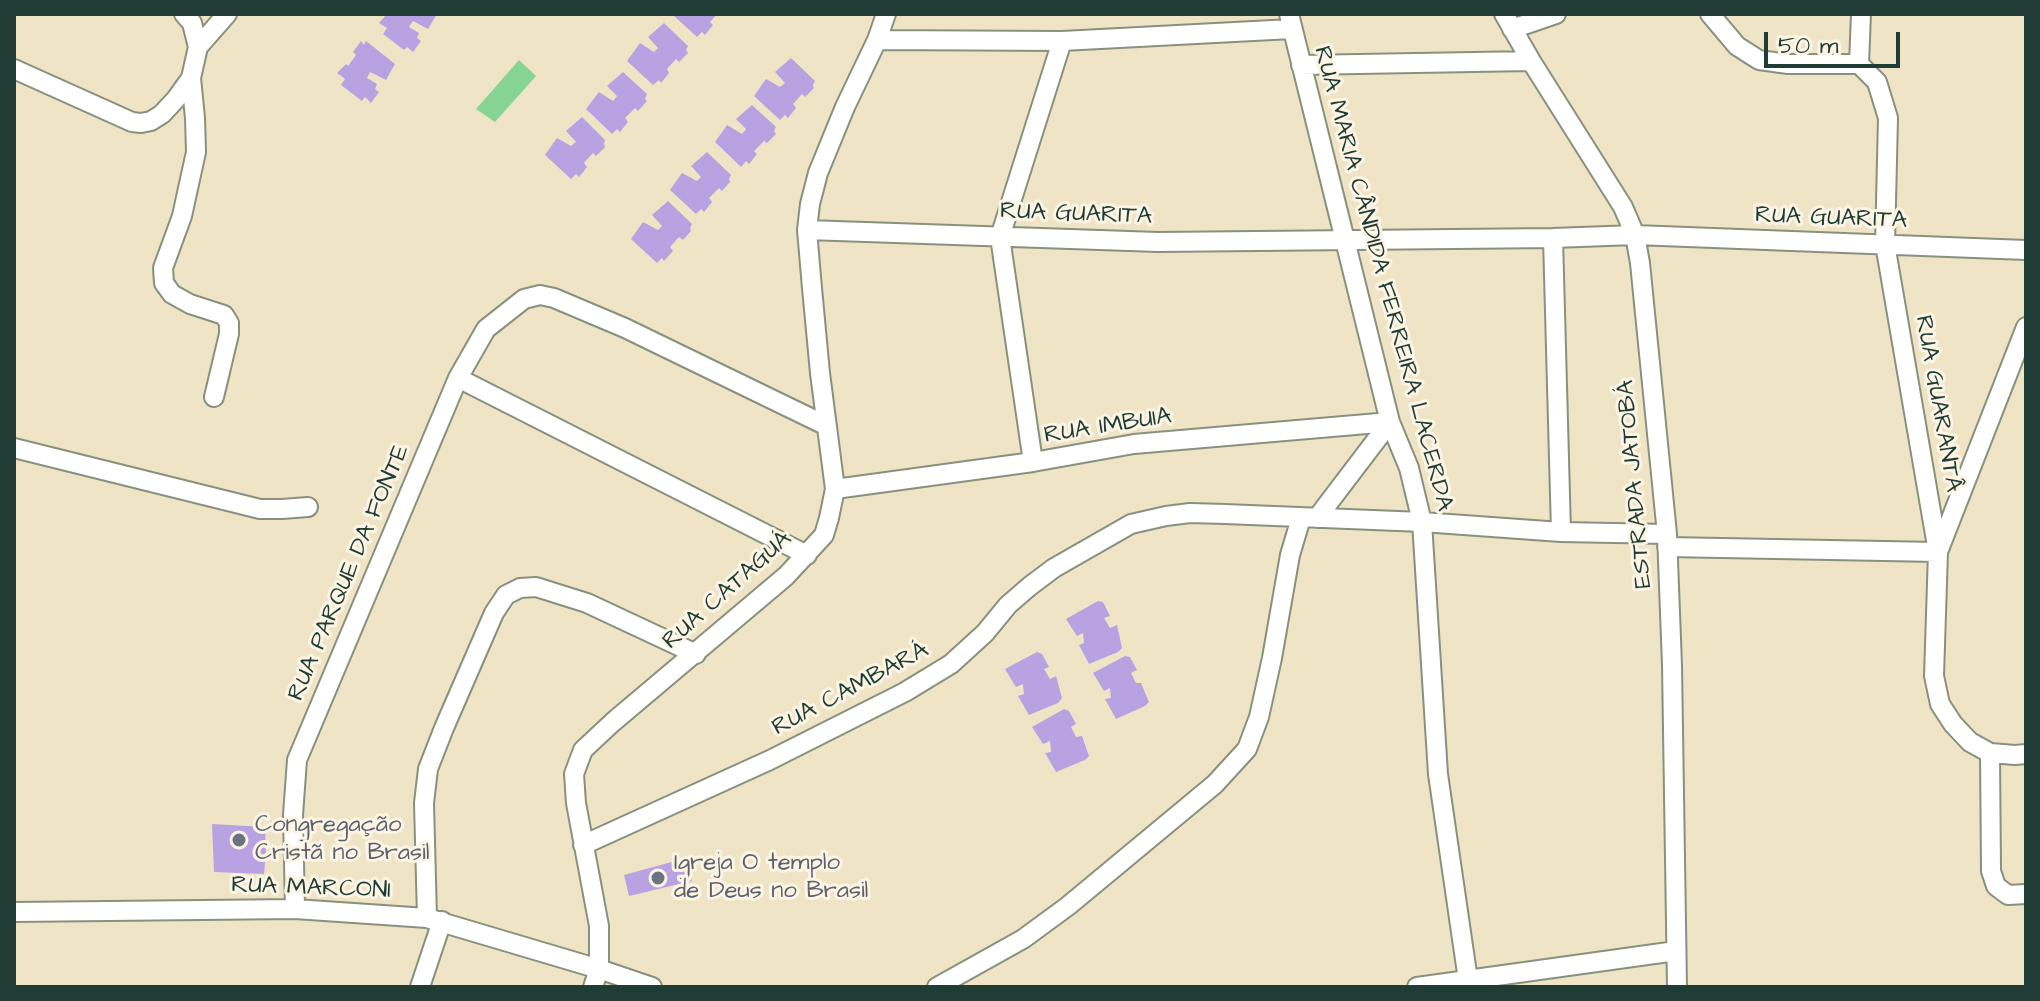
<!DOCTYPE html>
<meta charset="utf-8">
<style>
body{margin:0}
#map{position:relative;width:2040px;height:1001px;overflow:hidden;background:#efe5c6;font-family:"Architects Daughter",sans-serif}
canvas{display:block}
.frame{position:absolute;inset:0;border:16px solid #1f3d34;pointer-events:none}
.scale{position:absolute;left:1764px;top:32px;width:136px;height:36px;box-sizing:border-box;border:4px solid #1f3d34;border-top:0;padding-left:10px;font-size:24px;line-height:28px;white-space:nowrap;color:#1f3d34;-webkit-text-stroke:6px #fcf5e5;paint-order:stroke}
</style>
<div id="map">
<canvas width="2040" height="1001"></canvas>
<div class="frame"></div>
<div class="scale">50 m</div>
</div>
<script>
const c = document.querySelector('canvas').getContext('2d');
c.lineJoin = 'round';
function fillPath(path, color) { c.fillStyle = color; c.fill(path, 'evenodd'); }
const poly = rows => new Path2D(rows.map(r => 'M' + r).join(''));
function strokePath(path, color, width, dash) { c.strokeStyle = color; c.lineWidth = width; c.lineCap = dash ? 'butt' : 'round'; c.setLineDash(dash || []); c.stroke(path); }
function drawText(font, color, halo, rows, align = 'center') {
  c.font = font + ' "Architects Daughter",sans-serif'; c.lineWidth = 6; c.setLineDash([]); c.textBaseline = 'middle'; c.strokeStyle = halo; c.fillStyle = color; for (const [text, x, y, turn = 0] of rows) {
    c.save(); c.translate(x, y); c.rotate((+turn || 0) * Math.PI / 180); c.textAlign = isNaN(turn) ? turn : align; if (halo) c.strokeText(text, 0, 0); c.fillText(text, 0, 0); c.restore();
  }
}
fillPath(poly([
 [519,60,536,76,495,122,476,109]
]), '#86d594');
fillPath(poly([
 [387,14,390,15,437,14,428,29,413,21,409,27,419,33,417,38,421,41,413,52,407,47,404,50,383,34,387,28,379,23],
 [672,14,717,14,710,22,713,25,705,35,702,32,697,37],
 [664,23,688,46,686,50,688,53,679,62,676,59,667,69,669,73,661,83,659,80,653,85,627,61,640,43,654,52,658,48,648,37],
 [361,41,364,45,366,41,395,64,386,80,370,72,367,78,377,84,375,89,379,92,371,103,365,97,362,101,341,85,345,79,337,73,346,64,348,66,356,55,353,52],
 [791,58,815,81,813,85,814,88,805,97,802,94,793,104,796,108,788,118,785,115,780,120,754,96,766,79,780,87,785,83,775,72],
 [623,72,647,94,645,99,647,101,638,111,635,108,625,118,628,122,620,132,617,129,612,134,586,109,599,92,613,101,617,96,607,86],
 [752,105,776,127,774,131,776,134,767,143,764,141,754,151,757,154,749,164,746,161,741,167,715,142,727,125,742,134,746,129,736,119],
 [582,117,605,140,604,144,605,147,596,156,593,153,584,163,587,167,579,177,576,174,571,179,545,155,557,138,571,146,576,142,566,131],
 [707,152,731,175,729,179,730,182,722,191,719,188,709,198,712,202,704,212,701,209,696,214,670,190,682,173,697,181,701,177,691,166],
 [668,201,692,224,690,228,691,231,683,240,679,237,670,247,673,251,664,261,662,258,657,263,631,239,643,222,658,230,662,226,652,215],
 [1098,601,1103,602,1110,616,1104,618,1110,628,1117,625,1122,648,1118,652,1089,664,1079,645,1084,643,1083,633,1077,636,1066,619],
 [1037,652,1042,654,1049,667,1044,669,1050,679,1056,676,1062,698,1058,703,1029,715,1018,696,1024,694,1023,684,1016,687,1005,669],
 [1125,656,1130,657,1137,670,1131,673,1136,683,1141,683,1149,702,1145,706,1116,719,1105,699,1111,698,1110,688,1104,691,1093,673],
 [1064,709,1069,711,1076,724,1071,727,1076,737,1082,736,1089,756,1085,760,1056,772,1045,753,1051,752,1050,741,1043,744,1032,727],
 [212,824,265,827,266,852,264,874,214,872],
 [686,858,692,881,629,896,624,875]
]), '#b9a2e2');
const minor = poly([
 [184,14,192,23,198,47],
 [1289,14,1390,422,1409,468,1422,522,1438,774,1469,987],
 [1504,14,1531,61,1623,207,1635,235,1640,263,1667,534,1672,665,1677,987],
 [1710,14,1737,46,1759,60,1788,64,1859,64],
 [1861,14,1859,64,1877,82,1888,118,1885,244,1938,552,1934,676,1940,704,1953,724,1970,742,1990,753,2015,755,2026,754],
 [1512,29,1556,14],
 [877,40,1062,41,1292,29],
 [1301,65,1531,61],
 [14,69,132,122,141,123,151,121,162,114,176,99,191,78,198,47,227,14],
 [191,78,195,118,196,152,182,216,163,268,164,283,172,294,190,304,224,315,229,323,229,334,214,397],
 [807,230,1158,242,1553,238,1635,235,2026,250],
 [1553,238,1561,532],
 [458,378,807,555],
 [14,448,260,509,282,509,308,507],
 [1033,462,1000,237,1062,41],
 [835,489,1033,462,1134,444,1390,422],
 [1317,518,1390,422],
 [1667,547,1938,552,2026,327],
 [1990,753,1991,871,1996,886,2008,895,2026,894],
 [583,845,770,760,905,692,951,664,985,633,1008,605,1030,586,1054,568,1131,524,1166,516,1190,513,1225,514,1422,522,1561,532,1667,534],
 [295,909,293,815,297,760,458,378,486,329,524,299,540,295,554,298,625,328,827,426],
 [14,912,295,909,427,918,599,969,652,987],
 [427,918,424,803,428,769,444,728,494,613,506,595,520,588,536,587,587,603,696,654],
 [420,987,442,921],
 [593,987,599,969,599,926,576,803,574,774,583,750,613,722,786,576,824,535,829,518,835,489,820,373,812,288,807,230,810,204,818,173,845,107,877,40,886,14],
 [937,987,1023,939,1068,906,1215,784,1247,749,1259,717,1272,658,1290,555,1301,518],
 [1417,987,1676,951]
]);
strokePath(minor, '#87917d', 22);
strokePath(minor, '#fff', 18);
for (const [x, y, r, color] of [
 [239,840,8,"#6b7280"],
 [658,878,8,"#6b7280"]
]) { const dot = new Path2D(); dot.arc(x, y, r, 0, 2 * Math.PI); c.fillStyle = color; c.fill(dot); strokePath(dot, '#fcf5e5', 3); }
drawText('24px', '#1f3d34', '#fcf5e5', [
 ["RUA GUARITA",1076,215,2],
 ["RUA GUARITA",1831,219,2],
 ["RUA MARIA CÂNDIDA FERREIRA LACERDA",1382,279,75],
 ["RUA GUARANTÂ",1937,404,80],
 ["RUA IMBUIA",1108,427,-9],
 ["ESTRADA JATOBÁ",1636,484,-95],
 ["RUA PARQUE DA FONTE",350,573,-67],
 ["RUA CATAGUÁ",728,591,-42],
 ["RUA CAMBARÁ",851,690,-28],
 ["RUA MARCONI",311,889,2]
]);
drawText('24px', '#5b616d', '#fcf5e5', [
 ["Congregação",255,826],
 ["Cristã no Brasil",255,854],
 ["Igreja O templo",674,864],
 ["de Deus no Brasil",674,892]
], 'left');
</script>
